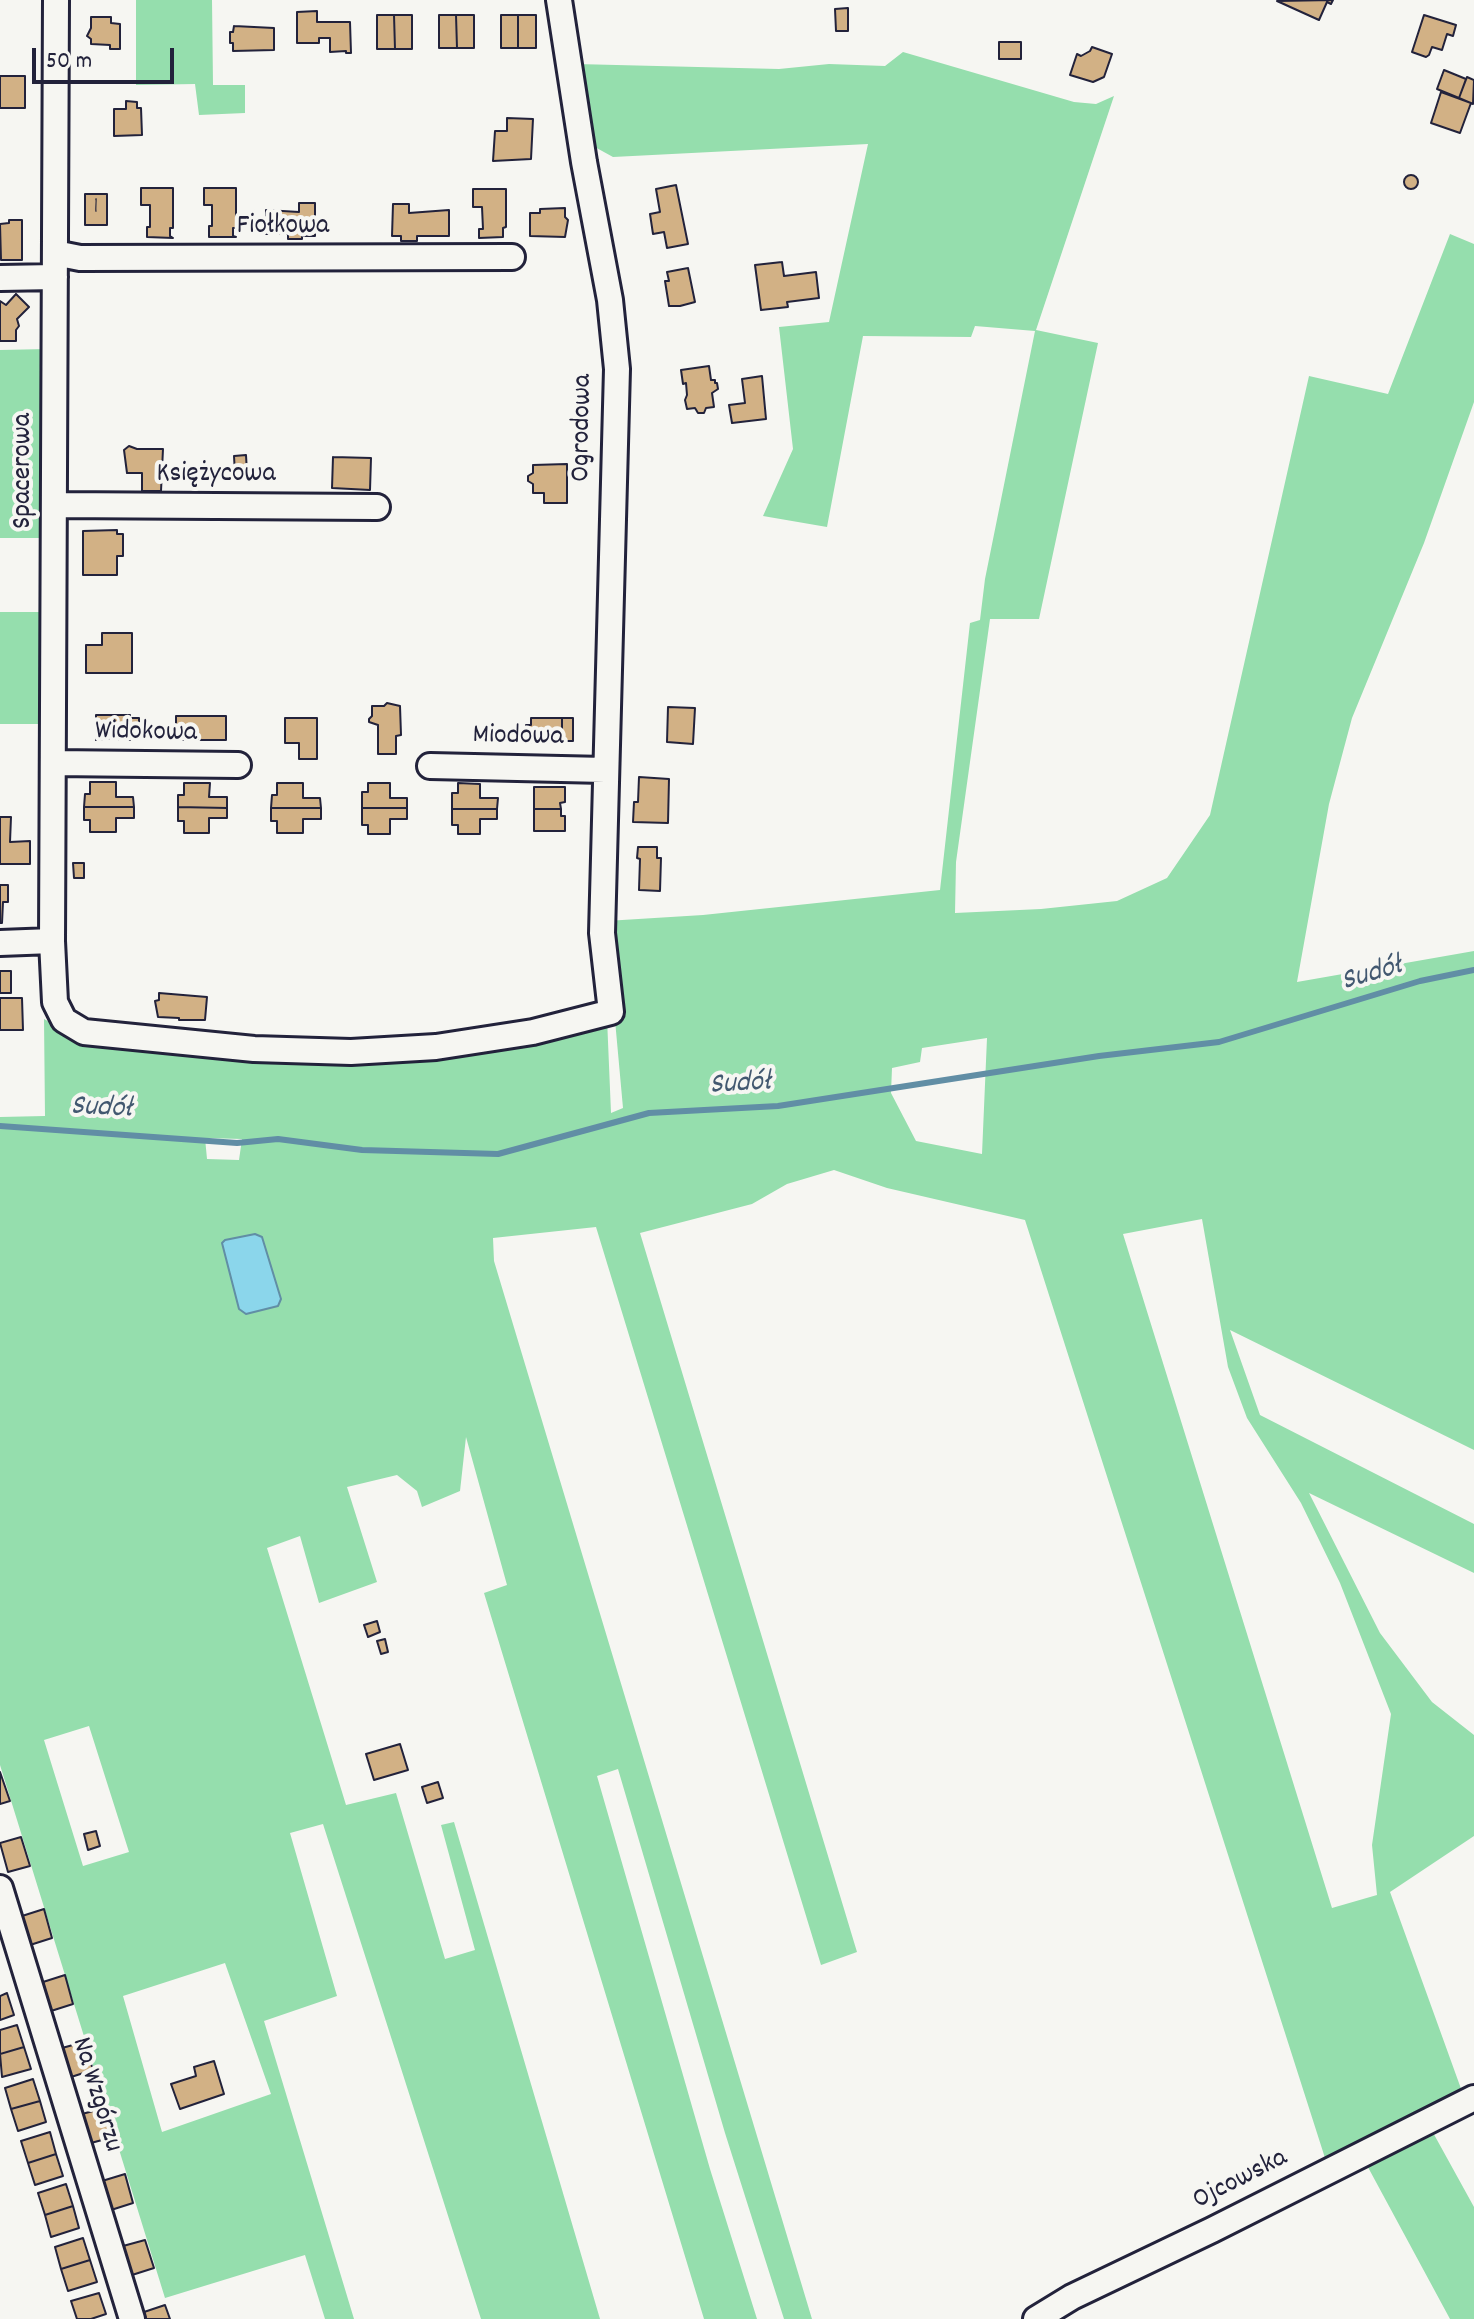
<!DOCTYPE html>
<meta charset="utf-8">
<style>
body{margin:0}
#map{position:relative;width:1474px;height:2319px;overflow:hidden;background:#f6f6f2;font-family:Dekko,sans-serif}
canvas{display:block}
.scale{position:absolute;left:32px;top:48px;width:142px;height:36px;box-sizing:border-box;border:4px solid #22223b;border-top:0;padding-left:10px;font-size:24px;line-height:28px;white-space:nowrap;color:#22223b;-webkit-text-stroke:6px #f6f6f2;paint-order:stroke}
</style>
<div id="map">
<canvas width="1474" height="2319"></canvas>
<div class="scale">50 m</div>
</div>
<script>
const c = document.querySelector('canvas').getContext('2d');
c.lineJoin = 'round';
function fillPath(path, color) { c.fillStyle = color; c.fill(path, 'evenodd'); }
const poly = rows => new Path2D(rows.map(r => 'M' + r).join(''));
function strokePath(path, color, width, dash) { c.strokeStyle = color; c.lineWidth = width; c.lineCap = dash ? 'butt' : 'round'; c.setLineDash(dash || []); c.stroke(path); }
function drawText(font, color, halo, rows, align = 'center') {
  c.font = font + ' Dekko,sans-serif'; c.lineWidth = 8; c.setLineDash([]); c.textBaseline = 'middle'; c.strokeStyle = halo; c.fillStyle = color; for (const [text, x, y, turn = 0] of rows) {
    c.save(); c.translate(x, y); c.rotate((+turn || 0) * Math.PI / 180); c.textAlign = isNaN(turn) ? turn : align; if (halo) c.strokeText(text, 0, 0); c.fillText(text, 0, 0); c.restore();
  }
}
fillPath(poly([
 [136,0,212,0,213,85,245,85,245,113,199,115,195,84,136,85],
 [903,52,1074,102,1096,104,1114,96,1036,330,1098,343,1039,619,990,619,956,862,955,913,1041,909,1117,901,1167,878,1210,815,1309,376,1388,394,1450,234,1474,244,1474,402,1424,543,1352,718,1329,804,1297,982,1474,951,1474,1450,1230,1330,1260,1415,1474,1524,1474,1573,1309,1493,1380,1633,1432,1702,1474,1735,1474,1836,1390,1892,1464,2097,1325,2158,1025,1220,887,1188,834,1170,787,1184,752,1204,640,1233,857,1952,821,1965,596,1227,493,1238,494,1261,812,2319,784,2319,725,2133,618,1769,597,1776,710,2169,757,2319,704,2319,484,1593,507,1585,466,1437,460,1491,422,1507,417,1491,397,1475,347,1487,377,1582,319,1603,300,1536,267,1548,346,1805,396,1793,445,1959,475,1950,441,1825,454,1822,600,2319,481,2319,323,1824,290,1833,337,1996,264,2021,354,2319,325,2319,305,2255,165,2298,0,1765,0,1117,45,1116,44,1019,82,1040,350,1056,607,1018,611,1113,623,1108,606,921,703,915,940,890,970,623,980,620,985,579,1035,331,975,326,971,337,863,336,827,527,763,516,793,449,779,327,829,322,868,144,613,157,593,146,576,64,779,69,829,64,885,66],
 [987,1038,982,1154,916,1141,891,1093,892,1068,920,1062,922,1048],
 [205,1138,242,1139,239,1160,207,1159],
 [1202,1219,1228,1367,1247,1418,1301,1503,1340,1583,1391,1714,1372,1845,1377,1895,1332,1908,1123,1234],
 [89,1726,129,1852,83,1866,44,1740],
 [225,1963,271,2094,162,2132,123,1996],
 [47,349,47,538,0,538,0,350],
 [0,612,47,612,46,724,0,724],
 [1431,2129,1474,2207,1474,2319,1450,2319,1363,2158]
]), '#95dead');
const water = poly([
 [255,1234,262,1237,281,1299,278,1306,246,1314,239,1309,222,1243,225,1240,255,1234]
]);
fillPath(water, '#8bd6eb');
strokePath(water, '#618ea5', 2);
strokePath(poly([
 [0,1126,237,1143,278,1139,362,1150,498,1154,649,1113,778,1106,1099,1056,1219,1042,1420,981,1474,970]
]), '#618ea5', 6);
const building = poly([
 [1333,0,1331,4,1327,2,1319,20,1277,1,1333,0],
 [848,8,848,31,836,31,835,9,848,8],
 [317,11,317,22,350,22,351,53,346,53,346,51,330,52,330,38,319,38,319,43,297,43,297,12,317,11],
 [377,15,394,15,395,49,377,49,377,15],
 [394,15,412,15,412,49,395,49,394,15],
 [439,15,456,15,457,48,439,48,439,15],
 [456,15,474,15,474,48,457,48,456,15],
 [501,15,518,15,518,48,501,48,501,15],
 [518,15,536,15,536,48,518,48,518,15],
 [1424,15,1456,25,1453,36,1447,34,1442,50,1432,47,1429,55,1426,57,1412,52,1424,15],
 [91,17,111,17,111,23,120,24,120,49,110,49,110,45,91,44,91,39,87,36,91,28,91,17],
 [234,26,274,28,274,50,233,51,233,43,230,43,230,32,233,32,234,26],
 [999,42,1021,42,1021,59,999,59,999,42],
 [1092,47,1112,54,1104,77,1093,82,1070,75,1077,54,1081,56,1090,51,1092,47],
 [1444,70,1466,79,1459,98,1437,89,1444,70],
 [0,76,25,76,25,108,0,108,0,76],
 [1467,77,1474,80,1473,104,1459,98,1467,77],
 [1441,92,1471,103,1460,133,1431,123,1441,92],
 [126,101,137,102,137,108,141,108,142,135,114,136,114,109,126,109,126,101],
 [507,118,533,119,531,159,493,161,495,131,507,131,507,118],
 '1404 182a7 7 0 1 1 14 0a7 7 0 1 1-14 0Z',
 [676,185,688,244,667,248,664,232,653,234,650,214,660,212,656,189,676,185],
 [141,188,173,188,173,228,170,228,170,236,173,238,147,237,147,227,150,227,150,205,141,205,141,188],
 [204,188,236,188,236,228,233,228,233,236,236,237,209,237,209,226,212,226,212,205,204,205,204,188],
 [473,189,506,189,506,227,503,228,503,237,479,238,479,229,483,229,482,207,473,207,473,189],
 [85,194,107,194,107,225,85,225,85,194],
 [299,203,315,203,315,236,302,236,302,239,288,239,288,234,266,234,266,210,299,212,299,203],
 [393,204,409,204,409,213,449,210,449,236,417,236,417,241,401,241,401,236,392,236,393,204],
 [565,208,565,217,568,220,565,237,530,236,530,213,540,213,540,209,565,208],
 [9,220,22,220,22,260,1,260,0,224,9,223,9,220],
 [782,262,784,276,816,272,819,298,787,302,788,307,761,310,755,265,782,262],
 [688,268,695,302,680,306,669,306,665,281,669,281,667,272,688,268],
 [16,294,29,307,17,319,19,326,16,330,16,341,0,341,0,301,6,305,16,294],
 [709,366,711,380,715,380,715,383,717,383,718,389,712,393,714,407,706,408,704,413,698,413,695,408,687,409,685,400,687,395,686,383,683,384,681,370,709,366],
 [762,376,766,419,732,423,729,405,745,403,742,379,762,376],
 [129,446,137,449,163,449,161,491,142,491,142,473,127,473,124,450,129,446],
 [246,455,247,473,235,474,234,456,246,455],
 [333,457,371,458,370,490,332,488,333,457],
 [567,464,567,503,544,503,544,493,533,493,533,484,528,481,528,476,533,473,533,465,567,464],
 [117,530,117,534,123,534,123,556,117,556,117,575,83,575,83,531,117,530],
 [102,633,132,633,132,673,86,673,86,645,102,645,102,633],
 [387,703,400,706,401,735,396,736,396,754,378,754,378,725,369,722,369,719,372,716,372,706,384,706,387,703],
 [668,707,695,708,693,744,667,742,668,707],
 [96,715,130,715,130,740,119,740,119,737,96,740,96,715],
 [176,716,226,716,226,740,176,740,176,716],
 [130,718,139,718,139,737,130,737,130,718],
 [285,718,317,718,317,759,299,759,299,743,285,743,285,718],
 [531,718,562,718,562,743,531,743,531,735,526,736,526,725,531,725,531,718],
 [562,718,573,718,573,741,562,741,562,718],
 [639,777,669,779,668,823,633,822,634,802,638,802,639,777],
 [90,782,116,782,116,797,133,797,134,807,84,807,85,794,90,794,90,782],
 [184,783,210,783,209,797,227,797,227,808,178,807,178,795,184,795,184,783],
 [277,783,303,783,303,798,320,798,321,808,271,808,272,795,277,795,277,783],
 [368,783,390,783,390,798,407,798,407,808,362,808,362,792,368,792,368,783],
 [458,783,480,784,480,798,498,798,497,809,452,809,452,793,458,793,458,783],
 [534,787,565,787,565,802,560,803,561,809,534,809,534,787],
 [84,807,134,807,134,818,116,818,116,832,90,832,90,820,84,820,84,807],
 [178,807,227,808,227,818,209,818,209,833,184,833,184,821,178,821,178,807],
 [271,808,321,808,321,819,303,819,303,833,277,833,277,821,271,821,271,808],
 [362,808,407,808,407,819,390,819,390,834,368,834,368,825,362,825,362,808],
 [452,809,497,809,497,819,480,819,480,834,458,834,458,825,452,825,452,809],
 [534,809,561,809,561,816,565,816,565,831,534,831,534,809],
 [0,817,11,817,10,842,30,841,30,864,0,864,0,817],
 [638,847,657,847,657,858,661,858,660,891,639,890,640,859,637,858,638,847],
 [73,863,84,863,84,878,74,878,73,863],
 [0,885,8,885,8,902,3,902,2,923,0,923,0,885],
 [0,971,11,971,11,993,0,993,0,971],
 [159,993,207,997,205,1020,179,1020,179,1018,158,1017,155,1001,159,1000,159,993],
 [0,998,22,998,23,1030,0,1030,0,998],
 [377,1621,380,1632,368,1637,364,1625,377,1621],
 [385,1639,388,1652,381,1654,377,1641,385,1639],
 [400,1744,408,1770,374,1780,366,1754,400,1744],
 [0,1772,10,1801,0,1804,0,1772],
 [438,1782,443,1798,427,1803,422,1787,438,1782],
 [96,1831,100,1846,88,1850,84,1834,96,1831],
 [21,1837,30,1866,8,1872,0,1843,21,1837],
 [44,1909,52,1938,30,1945,22,1916,44,1909],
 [65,1975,73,2004,51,2011,43,1982,65,1975],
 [7,1993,14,2015,0,2020,0,1996,7,1993],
 [17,2025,24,2047,0,2054,0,2030,17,2025],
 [84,2042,93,2070,71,2077,62,2048,84,2042],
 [24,2047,31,2069,2,2077,0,2054,24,2047],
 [214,2061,224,2094,180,2109,171,2084,196,2076,194,2067,214,2061],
 [33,2079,40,2101,11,2109,5,2088,33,2079],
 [40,2101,46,2122,18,2131,11,2109,40,2101],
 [104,2108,113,2137,91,2143,82,2114,104,2108],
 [50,2132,56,2154,28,2163,21,2141,50,2132],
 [56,2154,63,2176,35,2185,28,2163,56,2154],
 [125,2174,133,2203,111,2210,102,2181,125,2174],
 [66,2184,73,2206,45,2215,38,2193,66,2184],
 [73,2206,79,2228,51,2237,45,2215,73,2206],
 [83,2238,90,2260,61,2269,55,2247,83,2238],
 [145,2240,154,2268,132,2275,123,2246,145,2240],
 [90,2260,97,2282,68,2291,61,2269,90,2260],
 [99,2293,106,2314,91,2319,77,2319,71,2301,99,2293],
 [165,2305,170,2319,146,2319,144,2312,165,2305]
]);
fillPath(building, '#d2b185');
strokePath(building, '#22223b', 2);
const minor = poly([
 [56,0,52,941,55,1002,64,1020,84,1032,254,1049,351,1052,436,1047,533,1032,611,1012,602,933,617,369,610,300,584,162,559,0],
 [55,253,80,258,512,257],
 [0,278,55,277],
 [55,505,377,507],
 [54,763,238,765],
 [430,766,605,770],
 [0,943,52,941],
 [0,1888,132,2319],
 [1036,2319,1072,2297,1212,2230,1474,2098]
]);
strokePath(minor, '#22223b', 30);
strokePath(minor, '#f6f6f2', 24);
drawText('24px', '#4e464e', null, [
 ["1",96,209]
]);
drawText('28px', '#22223b', '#f6f6f2', [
 ["Fiołkowa",283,228],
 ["Ogrodowa",584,428,-89],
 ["Spacerowa",25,471,-90],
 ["Księżycowa",216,476],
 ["Widokowa",146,734,1],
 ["Miodowa",518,738,1],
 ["Na Wzgórzu",95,2095,73],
 ["Ojcowska",1241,2181,-27]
]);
drawText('italic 30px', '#425870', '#f6f6f2', [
 ["Sudół",1372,976,-16],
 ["Sudół",740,1086,-3],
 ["Sudół",101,1110,3]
]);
</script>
